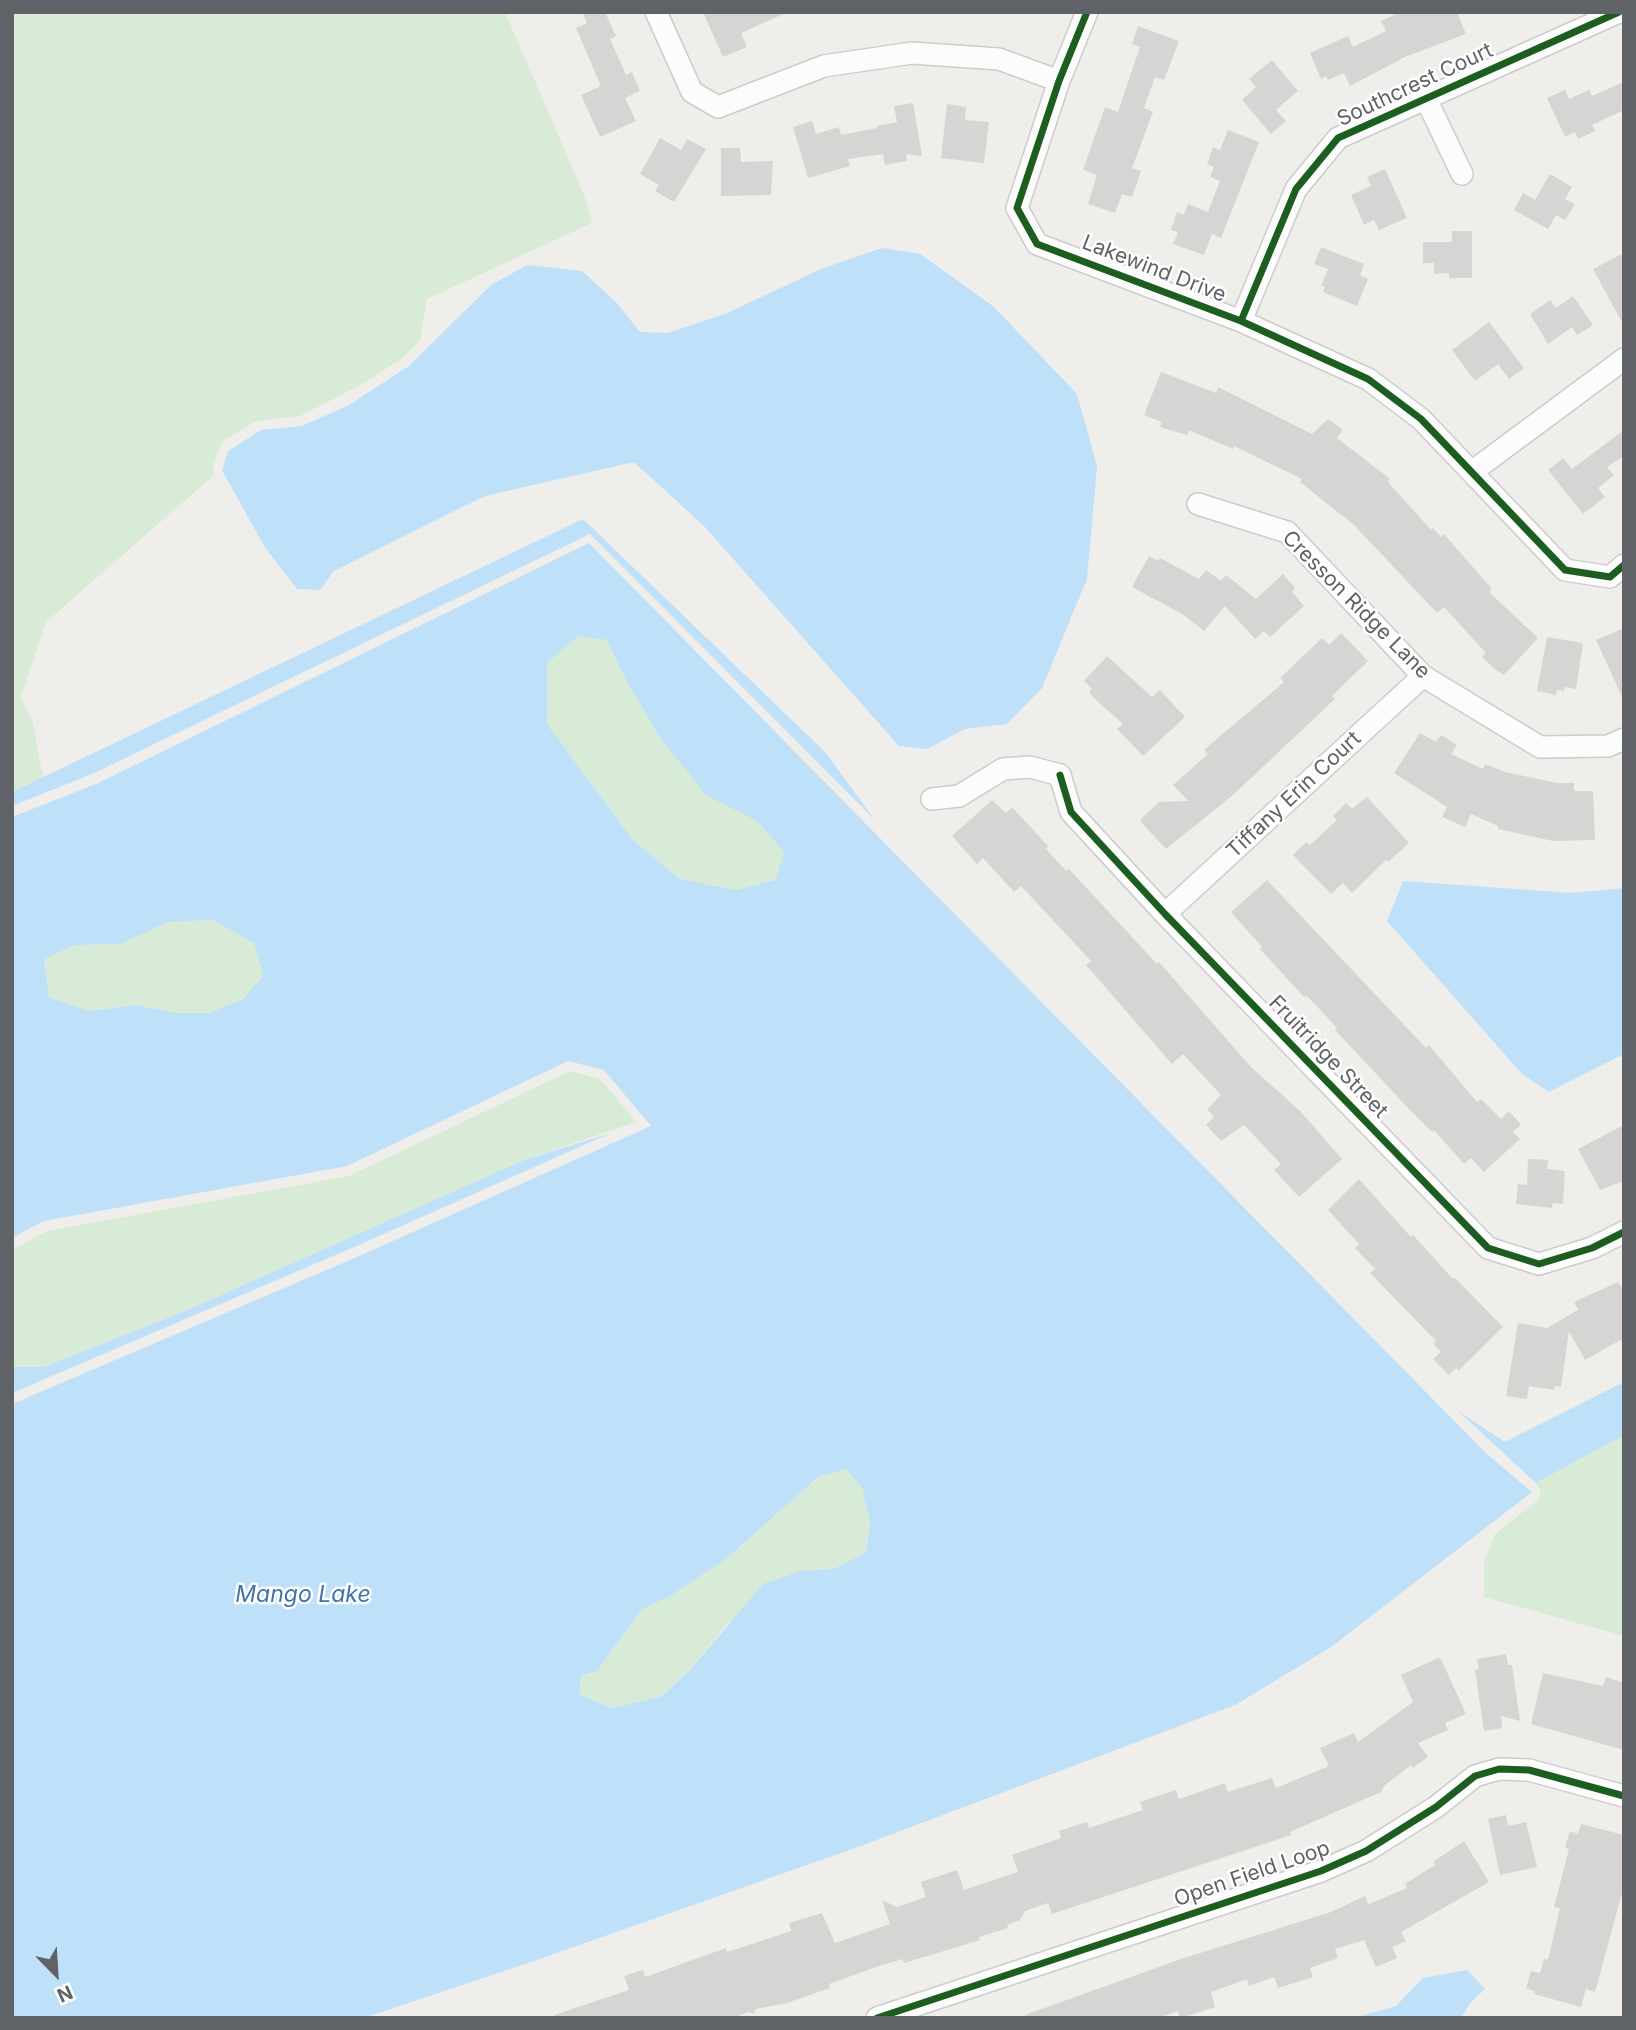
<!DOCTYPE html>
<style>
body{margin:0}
#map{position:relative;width:1636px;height:2030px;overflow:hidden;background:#efeeea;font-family:Inter,sans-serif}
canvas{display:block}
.frame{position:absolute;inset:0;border:14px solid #5f6368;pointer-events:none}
.north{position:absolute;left:21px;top:1939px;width:70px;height:70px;-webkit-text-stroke:5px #fff;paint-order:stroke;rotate:156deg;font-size:19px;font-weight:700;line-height:28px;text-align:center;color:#5f6368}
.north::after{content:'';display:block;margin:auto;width:24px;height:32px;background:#5f6368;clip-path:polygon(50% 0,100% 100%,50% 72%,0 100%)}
</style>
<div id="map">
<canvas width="1636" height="2030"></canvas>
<div class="frame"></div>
<div class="north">N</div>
</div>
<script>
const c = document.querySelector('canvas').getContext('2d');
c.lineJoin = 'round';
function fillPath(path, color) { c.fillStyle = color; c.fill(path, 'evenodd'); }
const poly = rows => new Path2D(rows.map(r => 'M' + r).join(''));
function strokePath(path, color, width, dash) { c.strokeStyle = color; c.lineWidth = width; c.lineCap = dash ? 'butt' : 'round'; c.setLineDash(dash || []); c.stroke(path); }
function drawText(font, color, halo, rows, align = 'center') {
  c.font = font + ' Inter,sans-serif'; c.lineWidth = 5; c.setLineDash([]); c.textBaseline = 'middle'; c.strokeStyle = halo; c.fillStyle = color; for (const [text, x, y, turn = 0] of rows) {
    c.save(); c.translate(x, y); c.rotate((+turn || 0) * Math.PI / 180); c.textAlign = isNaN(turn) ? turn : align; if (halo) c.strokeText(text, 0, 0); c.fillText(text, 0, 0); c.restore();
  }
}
fillPath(poly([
 [12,12,505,12,584,195,592,223,427,299,420,340,403,358,359,386,300,416,256,421,222,442,213,466,214,475,46,622,21,697,33,723,43,777,12,792],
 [578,635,607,640,626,680,661,739,706,794,757,821,785,852,776,880,736,890,680,879,634,841,547,724,547,663],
 [213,920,254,942,263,976,243,999,208,1013,175,1013,136,1005,89,1011,49,997,44,959,75,945,121,944,168,922],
 [570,1071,600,1079,636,1122,524,1160,185,1311,43,1367,12,1367,12,1250,47,1231,349,1176],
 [1624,1435,1624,1636,1484,1597,1484,1563,1495,1534,1538,1500,1541,1493,1536,1483],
 [846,1469,862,1488,870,1522,866,1552,834,1569,801,1571,727,1624,690,1670,661,1697,612,1708,579,1694,582,1675,597,1671,641,1610,672,1595,726,1559,818,1477]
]), '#d8ebd6');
fillPath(poly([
 [882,248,920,254,994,307,1077,394,1097,466,1087,579,1042,688,1007,724,965,729,927,749,899,746,704,526,634,462,485,496,334,571,320,590,297,589,264,546,222,470,228,451,261,430,302,426,349,405,409,366,491,285,527,265,582,271,616,302,640,332,668,333,725,314,821,269],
 [583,519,825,752,875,820,590,534,92,774,12,806,12,792],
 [589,543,1488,1455,1532,1492,1331,1647,1235,1705,858,1847,531,1962,364,2018,12,2018,12,1404,357,1257,651,1126,604,1070,568,1061,347,1166,44,1221,12,1238,12,817,96,784],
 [578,636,607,640,626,680,661,739,706,795,757,821,784,852,776,880,736,890,680,879,634,841,547,724,547,663],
 [213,920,254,943,263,976,243,999,208,1013,175,1013,136,1005,89,1011,49,997,44,959,75,945,121,944,168,922],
 [846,1469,862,1488,870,1522,866,1552,834,1569,801,1571,763,1584,690,1670,661,1697,612,1708,579,1694,582,1675,597,1671,641,1610,672,1595,726,1559,818,1477],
 [1403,881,1572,893,1624,888,1624,1054,1549,1092,1522,1074,1387,921],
 [611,1133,352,1248,12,1393,12,1367,43,1367,185,1311,524,1160],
 [1624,1382,1624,1435,1536,1483,1458,1411,1505,1442],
 [1467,1970,1485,1989,1470,2003,1461,2018,1354,2018,1396,2006,1423,1978]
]), '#bfe0f9');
fillPath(poly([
 [582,12,605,12,616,36,610,39,626,75,632,72,640,91,625,98,636,121,600,137,581,95,601,86,576,28,587,23],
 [703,12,788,12,741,33,747,47,723,57],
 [1401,12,1457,12,1466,34,1405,57,1350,86,1344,73,1328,80,1326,76,1321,79,1310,53,1348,36,1353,47,1386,31,1381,21],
 [1138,26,1179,41,1164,80,1155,77,1144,108,1153,112,1132,168,1141,171,1132,197,1122,194,1115,213,1088,204,1097,175,1083,170,1105,107,1118,112,1140,47,1132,44],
 [1272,60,1298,91,1276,110,1286,121,1271,134,1242,100,1256,87,1249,79],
 [1624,82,1624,110,1592,125,1595,131,1578,139,1575,132,1565,137,1547,98,1565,90,1569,99,1589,90,1592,96],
 [913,103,922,156,906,154,907,161,885,165,883,154,848,159,850,166,808,178,793,127,812,121,816,134,839,127,841,135,877,128,877,126,897,122,894,106],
 [947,104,966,107,965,120,989,122,984,163,941,158],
 [1228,130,1259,142,1221,238,1212,234,1204,255,1173,244,1178,232,1171,230,1177,212,1184,215,1188,204,1208,212,1220,181,1210,177,1214,167,1207,164,1213,147,1220,150],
 [660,138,681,150,687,139,706,149,674,202,655,191,659,185,640,174],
 [721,148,740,148,741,162,773,161,771,195,721,196],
 [1385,169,1407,218,1379,230,1374,220,1364,225,1351,195,1371,186,1367,177],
 [1550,174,1572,187,1565,199,1575,204,1565,220,1556,215,1548,229,1514,210,1523,193,1535,200],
 [1452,231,1472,231,1472,278,1449,278,1449,273,1434,274,1434,263,1423,263,1423,242,1452,242],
 [1321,247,1364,264,1360,275,1368,279,1357,306,1323,292,1325,287,1321,286,1328,269,1314,264],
 [1624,253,1624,326,1593,269],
 [1573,296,1593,325,1577,335,1572,327,1548,344,1530,314,1550,300,1556,308],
 [1489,322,1524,368,1509,379,1498,364,1475,381,1452,350],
 [1161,372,1216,393,1218,387,1312,434,1328,419,1343,430,1337,438,1390,479,1388,482,1431,530,1433,528,1441,537,1444,534,1492,589,1489,592,1538,638,1504,675,1496,670,1482,657,1486,653,1444,607,1437,613,1354,525,1300,482,1302,479,1234,446,1233,449,1189,430,1187,435,1160,427,1162,422,1144,415],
 [1624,430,1624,456,1607,467,1614,475,1598,488,1605,497,1583,514,1548,470,1563,458,1572,469],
 [1149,556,1159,561,1160,558,1199,579,1206,570,1221,581,1226,575,1256,599,1283,574,1295,588,1292,592,1304,606,1270,637,1264,631,1255,639,1225,606,1204,631,1184,615,1132,587],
 [1624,628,1624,701,1596,640],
 [1341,633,1368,661,1332,696,1335,699,1233,795,1166,849,1140,821,1142,818,1159,802,1188,801,1173,785,1208,754,1204,750,1284,682,1280,678,1322,638,1329,645],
 [1547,637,1583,643,1576,689,1565,687,1564,691,1557,690,1556,695,1537,691],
 [1107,656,1152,697,1160,690,1185,717,1143,756,1117,729,1123,724,1094,698,1089,692,1092,689,1084,681],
 [1420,733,1436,742,1441,735,1457,745,1451,754,1483,769,1485,764,1505,772,1557,783,1574,783,1574,791,1593,791,1595,840,1553,841,1498,829,1498,826,1471,814,1465,827,1442,817,1447,807,1394,773],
 [1367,797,1409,843,1388,862,1386,860,1352,893,1343,883,1331,894,1293,855,1306,842,1310,845,1337,820,1333,816,1346,803,1352,809],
 [992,800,1006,813,1012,807,1048,846,1046,849,1066,871,1069,869,1157,964,1159,962,1251,1067,1300,1111,1342,1159,1299,1197,1274,1170,1281,1164,1244,1125,1221,1141,1206,1125,1214,1117,1207,1109,1221,1095,1183,1054,1172,1064,1086,965,1091,961,1021,886,1014,892,983,858,977,864,952,836],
 [1267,880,1426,1048,1429,1045,1477,1102,1481,1099,1501,1119,1509,1111,1521,1125,1513,1132,1520,1139,1484,1172,1471,1158,1464,1164,1434,1130,1432,1132,1411,1111,1335,1030,1337,1028,1325,1015,1306,995,1304,997,1260,949,1262,947,1231,912],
 [1624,1125,1624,1181,1600,1190,1578,1149],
 [1528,1159,1548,1160,1547,1169,1565,1171,1563,1204,1553,1203,1552,1208,1516,1204,1518,1184,1527,1185],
 [1359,1179,1411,1237,1413,1235,1453,1279,1455,1278,1503,1327,1459,1370,1456,1368,1449,1375,1433,1359,1441,1352,1433,1344,1436,1341,1370,1273,1375,1269,1355,1248,1359,1244,1328,1210],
 [1618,1282,1624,1291,1624,1338,1585,1360,1569,1331,1561,1387,1555,1386,1554,1390,1529,1386,1527,1399,1506,1396,1518,1323,1547,1328,1578,1310,1574,1302],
 [1506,1654,1508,1665,1512,1665,1520,1721,1501,1716,1502,1728,1484,1731,1475,1670,1479,1669,1477,1659],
 [1438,1658,1441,1659,1466,1714,1445,1723,1448,1730,1418,1743,1428,1757,1413,1768,1411,1765,1384,1786,1381,1792,1290,1832,1291,1835,1052,1914,1048,1903,1025,1911,1020,1920,1007,1925,1008,1928,979,1937,980,1940,904,1963,902,1959,873,1968,829,1984,830,1988,787,2003,756,2009,754,2014,749,2012,733,2018,555,2018,554,2015,629,1990,624,1976,643,1970,645,1977,726,1948,727,1952,791,1931,789,1923,822,1913,835,1943,890,1924,882,1900,897,1907,926,1897,921,1882,957,1870,964,1890,1018,1872,1012,1855,1061,1838,1059,1831,1087,1822,1089,1828,1143,1810,1140,1802,1176,1790,1179,1799,1225,1783,1228,1792,1272,1778,1276,1788,1329,1766,1320,1748,1354,1733,1358,1742,1413,1702,1401,1675],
 [1543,1673,1603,1686,1606,1677,1624,1683,1624,1750,1531,1724],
 [1506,1815,1508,1826,1526,1822,1537,1867,1500,1875,1488,1819],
 [1581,1824,1624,1835,1624,1886,1595,1992,1586,1989,1581,2007,1534,1994,1535,1991,1526,1988,1531,1971,1540,1973,1544,1959,1548,1960,1560,1908,1554,1907,1569,1849,1565,1847,1570,1831,1578,1834],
 [1464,1841,1489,1882,1401,1932,1406,1941,1392,1947,1397,1958,1376,1967,1364,1940,1335,1949,1338,1958,1310,1968,1313,1977,1278,1988,1274,1977,1249,1986,1247,1979,1211,1992,1215,2007,1180,2018,1178,2011,1158,2018,1025,2018,1025,2015,1181,1959,1331,1912,1365,1896,1368,1904,1372,1903,1407,1888,1405,1884,1435,1865,1433,1862]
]), '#d6d5d3');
const minor = poly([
 [656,12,692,92,718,107,824,66,912,53,999,59,1059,81],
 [1087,12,1059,81,1017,208,1037,244,1241,321,1368,379,1421,419,1565,570,1610,577,1624,565],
 [1426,99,1462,174],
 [1241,321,1296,189,1338,138,1619,12],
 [1473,471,1624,359],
 [1198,504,1287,532,1423,676,1540,747,1608,746,1624,739],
 [932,799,959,796,1003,769,1030,767,1060,775,1071,812,1165,914,1488,1248,1539,1264,1592,1248,1624,1232],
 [1165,914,1423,676],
 [877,2018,1321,1871,1366,1851,1436,1807,1475,1776,1499,1769,1529,1770,1624,1796]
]);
strokePath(minor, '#cbcccc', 24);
strokePath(minor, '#fdfcfc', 21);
strokePath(poly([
 [1087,12,1059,81,1017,208,1037,244,1241,321,1368,379,1421,419,1565,570,1610,577,1624,565],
 [1241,321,1296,189,1338,138,1619,12],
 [1060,775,1071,812,1165,914,1488,1248,1539,1264,1592,1248,1624,1232],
 [877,2018,1321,1871,1366,1851,1436,1807,1475,1776,1499,1769,1529,1770,1624,1796]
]), '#1b5e20', 7);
drawText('21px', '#5f6368', '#fff', [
 ["Southcrest Court",1415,85,-25],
 ["Lakewind Drive",1154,269,21],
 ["Cresson Ridge Lane",1356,605,45],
 ["Tiffany Erin Court",1294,795,-43],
 ["Fruitridge Street",1328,1057,46],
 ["Open Field Loop",1252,1874,-19]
]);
drawText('italic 23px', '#4174aa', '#fff', [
 ["Mango Lake",303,1595]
]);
</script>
